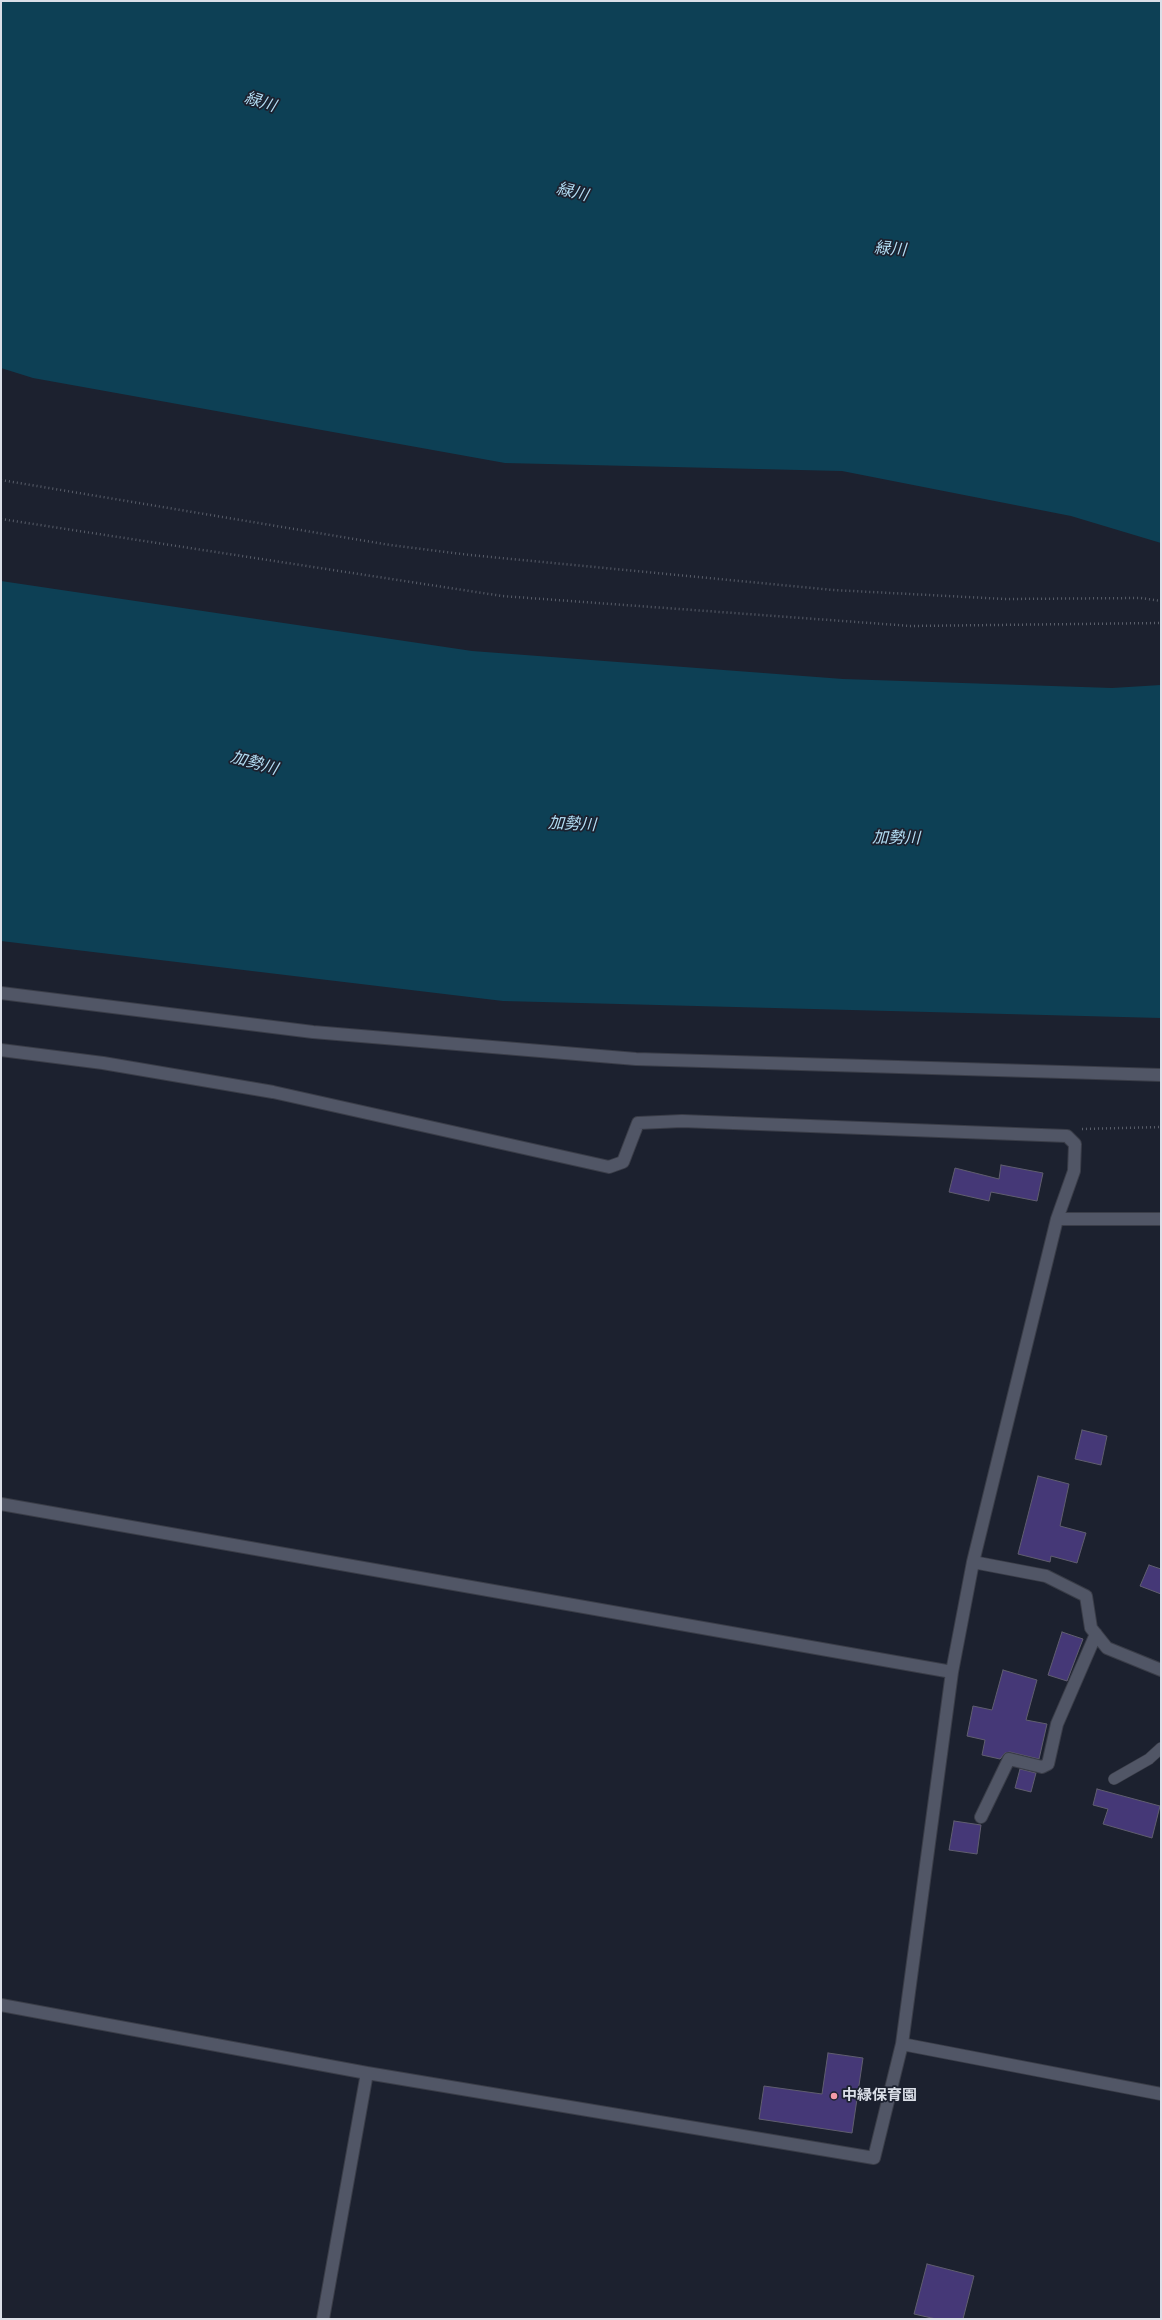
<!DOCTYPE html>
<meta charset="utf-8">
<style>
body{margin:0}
#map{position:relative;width:1162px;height:2320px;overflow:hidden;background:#1c212f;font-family:"Titillium Web",sans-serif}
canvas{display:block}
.frame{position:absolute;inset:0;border:2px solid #dbdfe8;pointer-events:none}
</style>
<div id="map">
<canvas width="1162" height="2320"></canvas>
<div class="frame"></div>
</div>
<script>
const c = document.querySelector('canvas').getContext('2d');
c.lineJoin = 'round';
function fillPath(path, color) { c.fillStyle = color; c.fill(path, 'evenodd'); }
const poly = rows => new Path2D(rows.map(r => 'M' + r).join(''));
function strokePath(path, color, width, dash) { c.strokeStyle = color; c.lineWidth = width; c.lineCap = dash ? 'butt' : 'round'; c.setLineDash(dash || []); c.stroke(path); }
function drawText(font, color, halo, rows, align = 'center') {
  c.font = font + ' "Titillium Web","Noto Sans JP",sans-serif'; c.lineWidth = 3.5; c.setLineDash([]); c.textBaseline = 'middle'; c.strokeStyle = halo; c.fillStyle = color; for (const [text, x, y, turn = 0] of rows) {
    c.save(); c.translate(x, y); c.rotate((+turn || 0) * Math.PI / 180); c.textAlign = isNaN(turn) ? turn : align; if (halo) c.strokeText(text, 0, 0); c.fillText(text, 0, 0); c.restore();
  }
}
fillPath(poly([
 [1,1,1161,1,1161,543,1071,516,842,471,505,463,33,378,1,368],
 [1,581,472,651,843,679,1112,688,1161,685,1161,1018,503,1001,1,941]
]), '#0d4055');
const building = poly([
 [1001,1165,1043,1173,1037,1201,991,1192,989,1201,949,1192,955,1168,999,1179,1001,1165],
 [1082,1430,1107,1436,1101,1465,1075,1459,1082,1430],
 [1038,1476,1069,1484,1060,1526,1086,1533,1077,1563,1051,1556,1050,1562,1018,1554,1038,1476],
 [1149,1565,1161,1569,1161,1594,1140,1586,1149,1565],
 [1062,1632,1083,1639,1067,1681,1048,1675,1062,1632],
 [1003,1670,1037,1680,1026,1720,1047,1724,1039,1759,1010,1752,1005,1753,1000,1759,982,1755,985,1740,967,1736,973,1706,992,1710,1003,1670],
 [1020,1769,1036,1773,1031,1792,1015,1788,1020,1769],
 [1097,1789,1160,1806,1152,1838,1103,1824,1108,1809,1093,1805,1097,1789],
 [954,1821,981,1825,977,1854,949,1850,954,1821],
 [828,2053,863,2058,852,2133,759,2119,764,2086,822,2094,828,2053],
 [927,2264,974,2276,963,2319,936,2319,914,2314,927,2264]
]);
fillPath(building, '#453877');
strokePath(building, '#605e6f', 1);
const lane = poly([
 [1114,1779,1149,1759,1161,1748]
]);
const street = poly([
 [1,993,313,1032,636,1059,1161,1075],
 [1,1050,103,1063,273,1092,609,1167,623,1162,638,1123,682,1121,1067,1136,1075,1144,1074,1171,1057,1219,973,1562,952,1672,902,2044,874,2158,367,2073,1,2005],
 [1057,1219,1161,1219],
 [1,1504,952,1672],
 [973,1562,1046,1576,1086,1596,1091,1628,1107,1648,1161,1670],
 [981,1817,1009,1759,1042,1767,1048,1764,1057,1724,1096,1634],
 [902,2044,1161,2094],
 [323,2319,367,2073]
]);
strokePath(lane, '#3a3d48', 12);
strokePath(street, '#3a3d48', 14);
strokePath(poly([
 [1,480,390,545,470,555,833,590,1005,599,1141,598,1161,601],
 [1,519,502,596,911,626,1161,623],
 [1082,1129,1161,1127]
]), '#595e6a', 2.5, [1, 3]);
strokePath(lane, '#515666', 11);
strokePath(street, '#515666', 12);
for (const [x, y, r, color] of [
 [834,2096,4,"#f39aa8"]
]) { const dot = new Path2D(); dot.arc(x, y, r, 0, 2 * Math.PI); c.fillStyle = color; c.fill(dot); strokePath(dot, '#1c212f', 1.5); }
drawText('bold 15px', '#dbdfe8', '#1c212f', [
 ["中緑保育園",842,2096]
], 'left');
drawText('italic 16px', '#b4def4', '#1c212f', [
 ["緑川",260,103,17],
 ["緑川",572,193,14],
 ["緑川",890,250,4],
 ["加勢川",254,764,16],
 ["加勢川",572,825,3],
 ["加勢川",896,839,1]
]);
</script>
